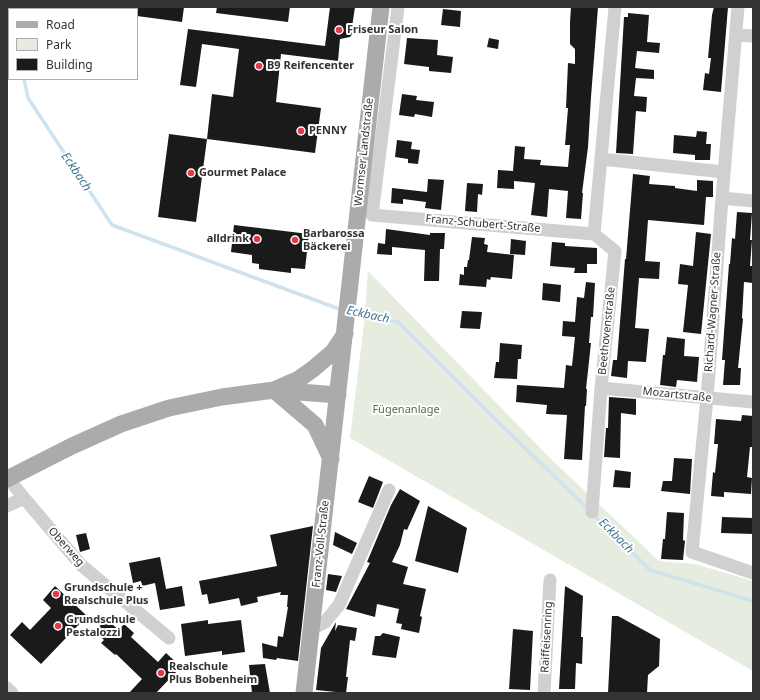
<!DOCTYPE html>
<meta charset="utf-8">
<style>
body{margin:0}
#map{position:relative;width:760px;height:700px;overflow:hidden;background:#fff;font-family:"Noto Sans",sans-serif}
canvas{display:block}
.frame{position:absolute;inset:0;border:8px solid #333;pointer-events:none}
.legend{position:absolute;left:8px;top:8px;width:130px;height:72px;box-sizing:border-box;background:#fff;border:1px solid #adadad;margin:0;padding:5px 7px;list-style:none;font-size:12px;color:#333}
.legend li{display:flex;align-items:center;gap:8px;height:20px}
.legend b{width:20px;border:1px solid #adadad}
</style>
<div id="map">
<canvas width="760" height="700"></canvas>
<div class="frame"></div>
<ul class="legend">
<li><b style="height:5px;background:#ababab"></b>Road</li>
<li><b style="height:11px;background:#e6ecdf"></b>Park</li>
<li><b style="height:11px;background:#1a1a1a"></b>Building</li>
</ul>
</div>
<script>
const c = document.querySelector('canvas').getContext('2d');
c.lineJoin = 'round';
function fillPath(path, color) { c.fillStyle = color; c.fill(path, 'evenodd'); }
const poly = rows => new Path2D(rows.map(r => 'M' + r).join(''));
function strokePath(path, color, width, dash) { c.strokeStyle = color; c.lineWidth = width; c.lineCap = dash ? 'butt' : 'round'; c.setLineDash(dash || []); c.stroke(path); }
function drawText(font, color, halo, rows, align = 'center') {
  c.font = font + ' "Noto Sans",sans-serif'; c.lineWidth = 4; c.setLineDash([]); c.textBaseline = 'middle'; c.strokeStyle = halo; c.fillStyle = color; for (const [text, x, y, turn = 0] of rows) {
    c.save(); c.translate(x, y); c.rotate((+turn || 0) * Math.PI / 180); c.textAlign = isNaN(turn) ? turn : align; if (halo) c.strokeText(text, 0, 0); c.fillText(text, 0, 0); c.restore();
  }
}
fillPath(poly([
 [368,271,551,459,659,561,695,564,753,581,753,671,350,438,364,324]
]), '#e6ecdf');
strokePath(poly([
 [9,7,9,9],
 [24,79,28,98,112,225,342,310],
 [352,313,398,322,493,417,589,510],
 [593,515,650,570,753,601]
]), '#cfe2ee', 3.5);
fillPath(poly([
 [137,7,184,7,182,22,137,16],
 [217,7,290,7,288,22,216,13],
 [330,7,355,7,352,27,354,29,353,33,350,37,340,39,338,61,281,54,276,102,321,108,315,153,207,139,212,94,233,97,239,49,202,44,196,87,180,85,188,29,325,46],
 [571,7,598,7,591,97,588,147,582,193,583,193,581,219,566,218,568,191,549,189,547,217,531,215,535,183,514,181,514,189,497,188,498,170,513,171,515,146,525,147,524,159,541,160,540,165,568,167,570,145,565,145,568,108,566,108,568,63,575,64,575,49,570,44,570,22],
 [714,7,728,7,721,92,703,90,705,73,709,74,711,58,708,58,712,15],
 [443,9,461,11,460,27,441,25],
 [628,13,649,15,647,42,660,43,659,53,637,51,635,68,654,70,654,79,636,78,634,96,647,97,646,112,636,111,633,154,616,153,624,17,628,17],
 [407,38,438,40,437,55,453,57,451,73,429,71,429,67,404,64],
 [489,38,499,40,498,49,487,47],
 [402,94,417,96,416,100,434,102,432,117,415,114,414,117,399,115],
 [697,131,707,132,706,144,711,144,710,160,695,160,695,155,673,153,674,135,696,137],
 [169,134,207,139,196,222,158,217],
 [397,140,412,142,411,149,420,150,418,164,408,163,408,159,395,157],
 [633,174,650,176,649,184,675,186,675,188,697,191,697,180,713,181,713,197,706,197,704,225,648,220,645,261,660,262,659,279,639,278,635,328,649,329,646,362,628,361,627,378,611,376,613,360,617,360,625,259,626,259],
 [428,179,444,180,441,210,425,208,426,202,403,199,403,204,391,203,392,188,427,192],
 [467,183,483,184,482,195,478,194,477,212,465,211],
 [737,212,752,213,750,240,752,240,750,266,753,266,753,283,744,282,742,318,743,319,738,368,741,368,740,385,723,385,725,360,722,360,729,264,730,264,732,238,735,239],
 [234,225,309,234,305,269,291,268,291,273,259,269,259,264,252,263,252,255,231,252],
 [386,229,430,235,430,233,445,233,444,249,440,249,439,281,424,281,425,250,392,247,392,255,377,254,378,243,385,244],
 [696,232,711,234,701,334,683,332,688,285,678,284,680,264,693,266],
 [472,237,485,238,484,244,488,245,487,252,514,255,512,279,491,277,490,280,487,279,486,287,459,285,460,274,464,275,464,267,467,267,468,260,469,260],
 [511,239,526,241,525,255,510,254],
 [552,242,565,243,565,246,597,248,597,264,587,264,587,273,574,273,575,268,550,266],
 [586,282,595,283,593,317,591,317,589,343,591,343,586,389,587,389,586,406,585,406,582,460,564,459,567,415,546,414,547,405,516,402,517,385,564,388,566,365,572,366,575,337,562,336,563,321,575,322,577,297,584,298],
 [543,283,561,285,560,302,542,300],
 [462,311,482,312,480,329,460,328],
 [667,337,685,339,684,356,699,357,697,382,677,380,676,387,660,385,663,355,665,355],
 [500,343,522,345,521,359,518,359,517,379,494,378,496,362,499,362],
 [609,397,636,399,636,415,621,413,620,458,604,457,606,428,608,428],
 [742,415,753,416,753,447,750,447,747,477,752,478,751,494,724,492,724,497,711,496,713,472,715,473,718,444,714,444,716,419,741,421],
 [674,458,692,459,690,494,661,491,663,481,672,481],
 [615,470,631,472,630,488,613,487],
 [369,476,383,482,373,508,358,502],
 [400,489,420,501,407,530,404,529,400,545,392,562,408,567,403,584,426,589,420,616,422,617,419,633,401,629,402,624,396,623,399,609,377,604,375,617,346,609,370,563,367,562,391,505],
 [428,506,467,528,458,573,415,561],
 [667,512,684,513,683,540,685,541,683,560,661,559,663,539,665,539],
 [722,517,753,518,753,534,721,533],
 [313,526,298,661,277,658,276,660,263,658,262,643,277,647,278,636,283,637,288,607,287,607,288,595,280,595,281,592,257,597,258,602,241,606,239,598,209,604,207,594,202,595,199,581,277,566,270,535],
 [335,532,357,543,352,554,333,545],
 [86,533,90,549,80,552,76,535],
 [160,557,166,589,182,586,185,606,160,610,155,583,142,586,141,581,133,583,129,563],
 [328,574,342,576,336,592,326,590],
 [55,586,87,616,41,664,10,635,22,622,30,630,51,608,43,600],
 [565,586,583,596,581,637,583,637,582,664,576,663,575,689,559,689],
 [612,616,618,616,660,639,659,666,648,675,647,693,608,693],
 [106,619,119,630,124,624,134,633,131,637,158,662,166,653,181,667,156,693,129,693,142,679,116,654,115,655,101,643,104,640,95,631],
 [208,620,208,624,241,620,245,652,222,655,222,651,185,656,181,624],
 [336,622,335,631,338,625,357,628,355,641,350,640,346,677,348,677,346,693,316,690,321,648],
 [513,629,533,631,530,690,509,689],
 [383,633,400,637,396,658,372,655,375,636,380,636],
 [265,664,270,693,252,693,249,665]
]), '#1a1a1a');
strokePath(poly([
 [398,7,372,215,594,234],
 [738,7,722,198,707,398,692,552,753,573],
 [736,35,753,36],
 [601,159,724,172],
 [722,198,753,201],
 [601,388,753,402],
 [24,498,81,565,169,638],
 [7,506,24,498,8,478],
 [592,512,601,388,615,251,594,234,615,7],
 [312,629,325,622,339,605,389,490],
 [7,688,12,693],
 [544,693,550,580]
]), '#d0d0d0', 13);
strokePath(poly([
 [276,389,299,379,313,369,333,352,345,334],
 [274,390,315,425,331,459],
 [7,479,72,446,121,424,169,408,222,397,274,390,338,395],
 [304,693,381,7]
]), '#ababab', 17);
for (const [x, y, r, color] of [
 [339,30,4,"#e63946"],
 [259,66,4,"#e63946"],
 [301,131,4,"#e63946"],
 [191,173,4,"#e63946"],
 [257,239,4,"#e63946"],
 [295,240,4,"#e63946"],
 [56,594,4,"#e63946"],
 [58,626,4,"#e63946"],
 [161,673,4,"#e63946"]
]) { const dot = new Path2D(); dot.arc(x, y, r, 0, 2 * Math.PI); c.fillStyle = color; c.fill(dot); strokePath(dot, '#fff', 1.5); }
drawText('bold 11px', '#333', '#fff', [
 ["Friseur Salon",347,30],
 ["B9 Reifencenter",267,66],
 ["PENNY",309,131],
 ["Gourmet Palace",199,173],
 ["Barbarossa",303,234],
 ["Bäckerei",303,247],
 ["alldrink",249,239,"right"],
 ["Grundschule +",64,588],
 ["Realschule Plus",64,601],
 ["Grundschule",66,620],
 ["Pestalozzi",66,633],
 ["Realschule",169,667],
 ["Plus Bobenheim",169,680]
], 'left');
drawText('11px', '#333', '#fff', [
 ["Wormser Landstraße",364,152,-84],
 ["Franz-Schubert-Straße",483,224,5],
 ["Richard-Wagner-Straße",713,312,-86],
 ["Beethovenstraße",607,331,-84],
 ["Mozartstraße",677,395,6],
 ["Franz-Voll-Straße",321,544,-84],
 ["Oberweg",66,547,48],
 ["Raiffeisenring",547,637,-87]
]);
drawText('11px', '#56703f', '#fff', [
 ["Fügenanlage",406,410]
]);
drawText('italic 12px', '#3f7597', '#fff', [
 ["Eckbach",76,172,56],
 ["Eckbach",368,315,12],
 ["Eckbach",616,536,45]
]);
</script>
